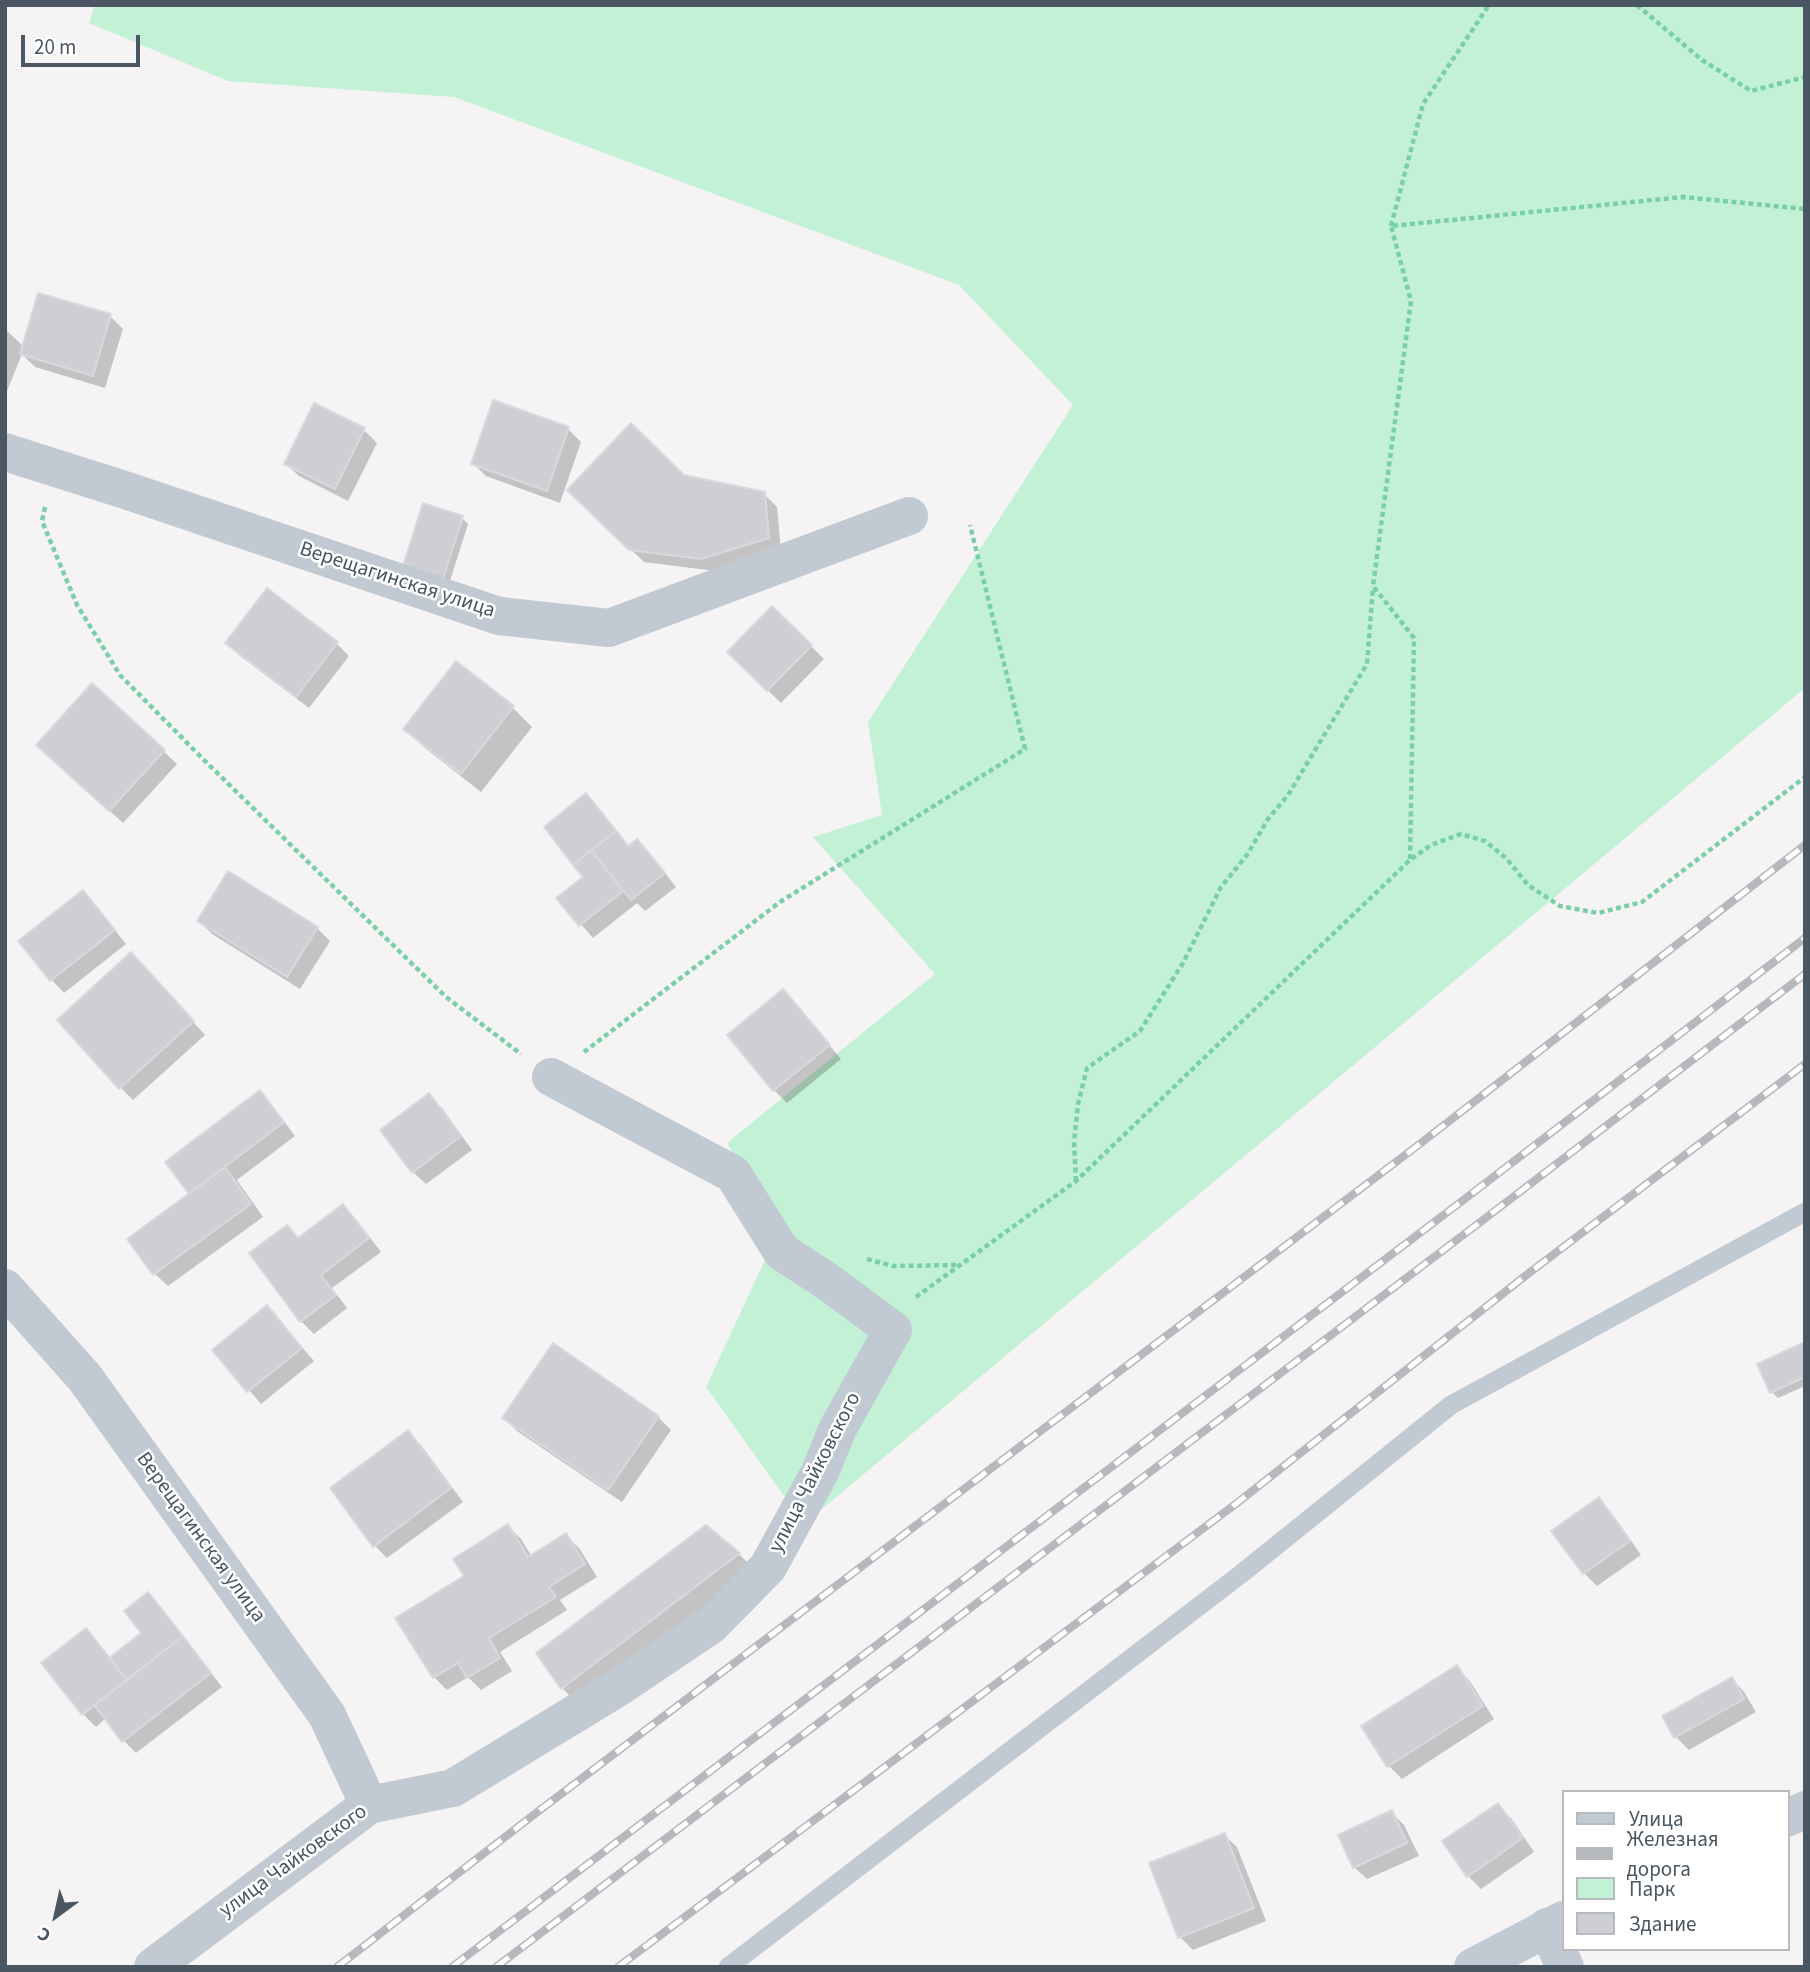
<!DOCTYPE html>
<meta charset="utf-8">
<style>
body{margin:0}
#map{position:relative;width:1810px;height:1972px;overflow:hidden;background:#f5f3f3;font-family:"Source Sans 3",sans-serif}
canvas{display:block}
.frame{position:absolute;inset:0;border:7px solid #4a5661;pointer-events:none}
.legend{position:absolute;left:1562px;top:1790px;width:228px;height:161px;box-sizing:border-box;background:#fff;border:2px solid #b7bbc0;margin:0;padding:9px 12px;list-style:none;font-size:21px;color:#4a5661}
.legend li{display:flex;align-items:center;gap:14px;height:35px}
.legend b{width:35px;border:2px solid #b7bbc0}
.north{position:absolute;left:21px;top:1881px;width:70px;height:70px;-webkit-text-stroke:5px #fff;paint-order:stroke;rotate:213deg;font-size:19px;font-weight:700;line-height:28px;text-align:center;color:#4a5661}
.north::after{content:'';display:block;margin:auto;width:24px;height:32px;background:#4a5661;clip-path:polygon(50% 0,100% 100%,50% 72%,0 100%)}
.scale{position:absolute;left:21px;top:35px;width:119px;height:32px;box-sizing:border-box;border:4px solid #4a5661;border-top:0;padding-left:9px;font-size:21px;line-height:24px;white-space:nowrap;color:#4a5661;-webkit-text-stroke:5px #fff;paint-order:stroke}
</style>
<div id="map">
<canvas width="1810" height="1972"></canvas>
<div class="frame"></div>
<ul class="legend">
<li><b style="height:9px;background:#c1cad2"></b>Улица</li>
<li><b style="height:9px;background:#b5b8bd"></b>Железная дорога</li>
<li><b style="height:19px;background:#c3f1d5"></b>Парк</li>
<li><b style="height:19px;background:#cdcfd5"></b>Здание</li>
</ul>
<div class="north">С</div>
<div class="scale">20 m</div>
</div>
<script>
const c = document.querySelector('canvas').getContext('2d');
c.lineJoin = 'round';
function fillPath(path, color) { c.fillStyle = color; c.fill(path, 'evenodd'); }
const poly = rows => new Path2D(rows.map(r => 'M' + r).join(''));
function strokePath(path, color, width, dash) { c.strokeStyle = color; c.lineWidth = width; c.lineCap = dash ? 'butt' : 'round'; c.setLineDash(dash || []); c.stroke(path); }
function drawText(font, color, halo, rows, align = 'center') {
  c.font = font + ' "Source Sans 3",sans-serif'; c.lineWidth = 5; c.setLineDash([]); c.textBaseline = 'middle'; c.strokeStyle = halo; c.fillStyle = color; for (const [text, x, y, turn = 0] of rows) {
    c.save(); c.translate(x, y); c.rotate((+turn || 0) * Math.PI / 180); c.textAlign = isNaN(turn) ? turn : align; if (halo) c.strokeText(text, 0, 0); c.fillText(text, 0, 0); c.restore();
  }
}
fillPath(poly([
 [95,5,1805,5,1805,688,804,1524,706,1387,778,1232,727,1143,935,974,813,837,882,815,868,722,1073,405,959,285,454,97,228,81,89,23]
]), '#c3f1d5');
fillPath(poly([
 [110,316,123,329,105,388,35,367,22,354,5,396,5,329,24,347],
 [494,402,568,429,581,442,560,503,486,476,473,463],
 [315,405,364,430,377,443,348,501,299,476,286,464],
 [683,476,764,494,777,507,781,551,715,571,644,562,569,490],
 [425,505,462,518,468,524,449,584,411,571],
 [772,608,824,659,781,703,729,652],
 [227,643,337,644,349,656,309,708,240,656],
 [457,663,513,708,532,727,481,792,425,748,405,728],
 [92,685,177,764,123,823,51,757],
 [586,796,599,808,630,847,637,841,650,854,676,887,645,911,637,903,593,938,559,899,586,877],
 [83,892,95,905,126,944,64,993,52,980,20,941],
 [199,921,317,928,330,941,300,989,212,934],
 [144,967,205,1035,133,1100,120,1087],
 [783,991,841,1059,787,1103,774,1090,729,1035],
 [260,1092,272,1105,295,1136,237,1180,263,1217,168,1286,155,1274,192,1194],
 [429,1096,442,1108,472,1150,426,1184,413,1172],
 [343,1207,356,1219,381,1252,332,1288,347,1308,314,1334,301,1321],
 [267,1307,314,1361,261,1404,215,1350],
 [1805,1344,1805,1386,1778,1398,1772,1392,1759,1365],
 [658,1417,671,1430,622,1502,517,1431,504,1418],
 [408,1432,421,1445,463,1502,387,1558,374,1545],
 [1599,1500,1611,1512,1641,1555,1597,1586,1584,1573,1554,1531],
 [508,1526,521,1539,532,1557,566,1536,579,1548,597,1577,560,1600,567,1610,500,1652,512,1671,481,1690,468,1677,447,1690,434,1677,466,1576],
 [706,1528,739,1554,764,1579,588,1714,562,1688,539,1653],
 [148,1594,161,1607,222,1687,136,1753,123,1740,106,1718,96,1727,83,1714,86,1630,111,1659,143,1633],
 [1456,1667,1469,1680,1494,1719,1402,1779,1389,1766],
 [1732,1679,1744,1692,1756,1712,1689,1750,1676,1737,1664,1716],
 [1498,1806,1511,1818,1534,1852,1481,1889,1468,1876],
 [1391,1812,1404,1825,1419,1856,1367,1879,1354,1867],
 [1224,1835,1237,1847,1266,1921,1193,1950,1180,1937]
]), '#0003');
const building = poly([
 [38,293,111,314,93,376,20,354,38,293],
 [493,400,569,427,547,491,471,464,493,400],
 [314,403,365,428,335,489,284,464,314,403],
 [631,423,684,475,765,492,769,538,701,559,629,550,567,490,631,423],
 [423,503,463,516,443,579,403,566,423,503],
 [267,588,338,642,296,697,225,643,267,588],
 [772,606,812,645,767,691,727,652,772,606],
 [456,661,514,706,461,774,403,729,456,661],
 [92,683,165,750,109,811,36,745,92,683],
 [586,793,616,831,573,865,544,827,586,793],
 [616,831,628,846,637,839,665,873,631,900,591,850,616,831],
 [591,850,623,891,579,926,556,898,583,877,573,865,591,850],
 [228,871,318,927,287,977,197,921,228,871],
 [83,890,115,930,50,981,18,941,83,890],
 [131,952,194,1021,119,1089,57,1020,131,952],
 [783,989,830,1045,773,1091,727,1035,783,989],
 [260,1090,284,1122,189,1194,165,1162,260,1090],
 [429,1093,461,1136,412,1173,380,1130,429,1093],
 [225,1167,251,1204,153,1275,127,1239,225,1167],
 [343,1204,369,1238,321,1275,336,1295,300,1322,249,1253,287,1225,298,1238,343,1204],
 [267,1305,302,1348,247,1392,212,1350,267,1305],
 [1805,1342,1805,1377,1770,1393,1757,1364,1805,1342],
 [553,1343,659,1416,608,1490,502,1418,553,1343],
 [408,1430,451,1488,373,1547,330,1488,408,1430],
 [1599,1497,1630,1541,1583,1574,1551,1531,1599,1497],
 [508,1524,528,1557,566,1533,585,1564,549,1587,556,1597,489,1638,500,1658,467,1678,458,1663,433,1678,395,1618,464,1576,453,1559,508,1524],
 [706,1525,740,1553,561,1689,536,1653,706,1525],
 [148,1592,183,1636,127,1680,109,1658,141,1633,124,1611,148,1592],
 [86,1628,127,1680,82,1715,41,1663,86,1628],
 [183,1636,211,1673,122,1742,94,1705,183,1636],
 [1457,1665,1483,1706,1387,1767,1361,1726,1457,1665],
 [1732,1677,1744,1699,1674,1738,1662,1716,1732,1677],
 [1498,1803,1523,1838,1467,1877,1442,1841,1498,1803],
 [1392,1810,1407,1843,1353,1868,1338,1835,1392,1810],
 [1225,1833,1254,1908,1178,1938,1149,1863,1225,1833]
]);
fillPath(building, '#cdcfd5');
strokePath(building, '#d7d9de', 2);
strokePath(poly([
 [1637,5,1702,60,1751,91,1805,77],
 [1391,226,1423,104,1489,5],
 [45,507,42,521,77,605,120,675,203,759,446,997,521,1054],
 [1410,859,1414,638,1373,586,1411,301,1391,226,1683,197,1805,209],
 [584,1052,780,902,1025,749,970,525],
 [1076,1181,1074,1142,1078,1104,1087,1068,1140,1031,1183,963,1221,887,1247,855,1268,819,1288,795,1367,664,1373,587],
 [867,1259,893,1266,958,1265],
 [916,1297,1076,1181,1410,860,1431,845,1461,834,1485,841,1506,858,1528,885,1560,906,1598,913,1642,902,1805,777]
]), '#7ad0a6', 4.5, [5, 3.5]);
strokePath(poly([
 [728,1967,1241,1574,1451,1405,1805,1212]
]), '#c1cad2', 19);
strokePath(poly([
 [5,452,128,491,499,616,609,628,909,516],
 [5,1288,85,1378,327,1715,369,1805],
 [1787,1818,1805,1810],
 [1547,1927,1565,1967],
 [153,1967,369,1805,453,1788,619,1687,711,1625,768,1567,820,1472,838,1428,893,1330,828,1282,782,1252,733,1174,551,1077],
 [1473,1967,1563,1920]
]), '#c1cad2', 38);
const rail = poly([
 [337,1967,536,1813,1421,1143,1805,845],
 [452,1967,1466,1198,1805,938],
 [496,1967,1483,1220,1805,974],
 [618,1967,1237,1503,1529,1273,1805,1064]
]);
strokePath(rail, '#b5b8bd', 8);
strokePath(rail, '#fff', 5, [16]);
drawText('21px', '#4a5661', '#fff', [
 ["Верещагинская улица",397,581,18],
 ["улица Чайковского",816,1473,-63],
 ["Верещагинская улица",200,1538,54],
 ["улица Чайковского",294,1862,-36]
]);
</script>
